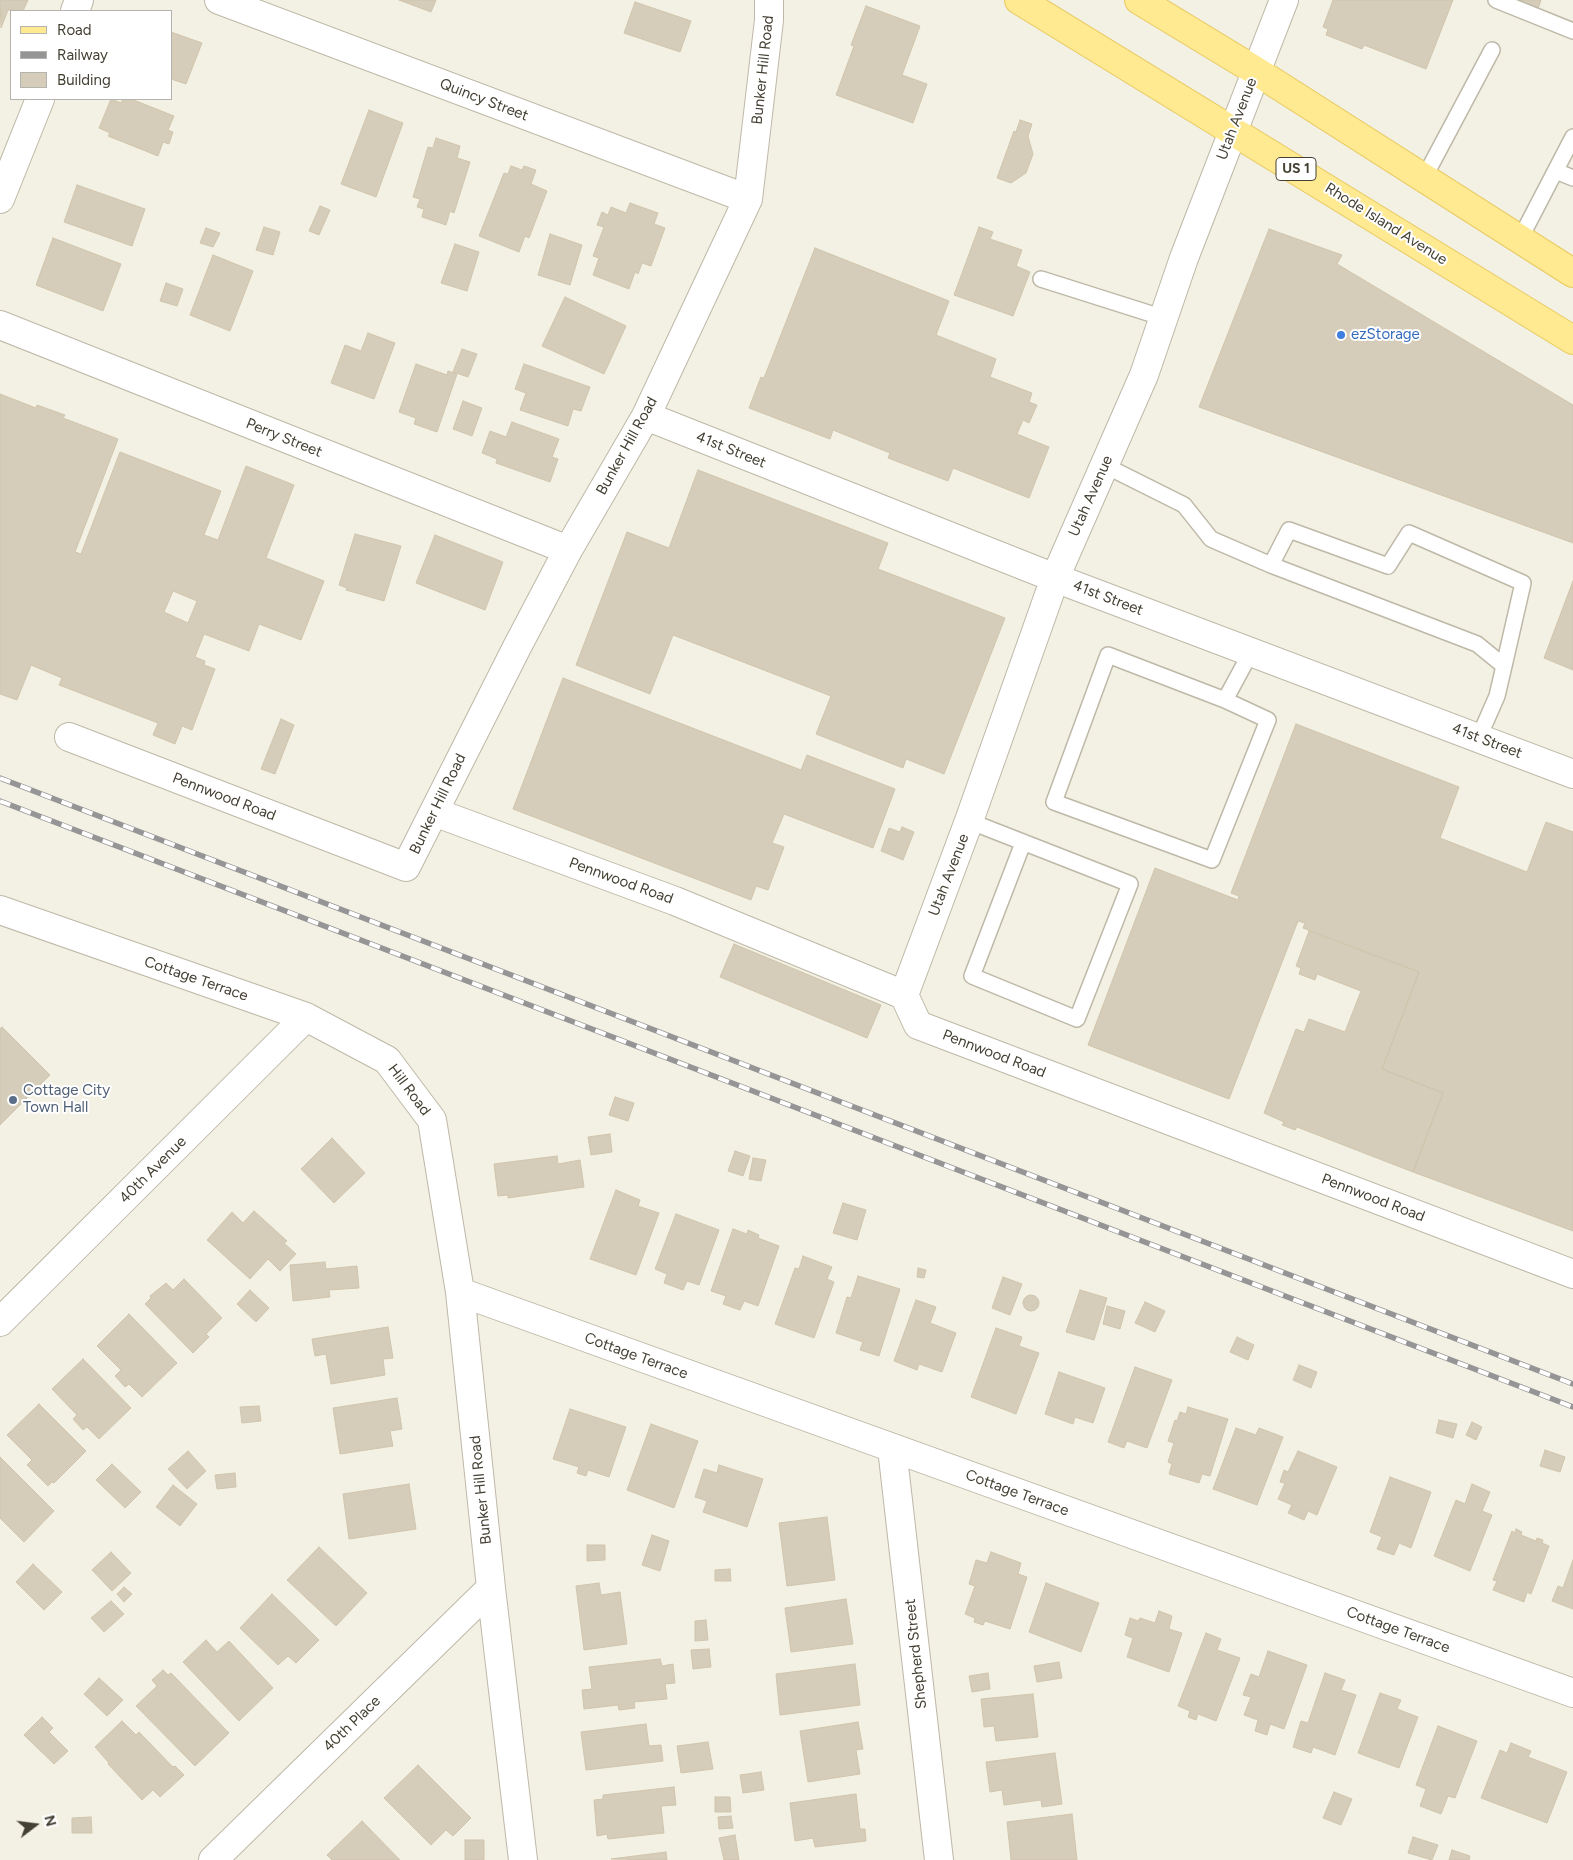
<!DOCTYPE html>
<style>
body{margin:0}
#map{position:relative;width:1573px;height:1860px;overflow:hidden;background:#f3f0e4;font-family:Figtree,sans-serif}
canvas{display:block}
.legend{position:absolute;left:10px;top:10px;width:162px;height:90px;box-sizing:border-box;background:#fff;border:1px solid #b5b3ae;margin:0;padding:6px 9px;list-style:none;font-size:15px;color:#454034}
.legend li{display:flex;align-items:center;gap:10px;height:25px}
.legend b{width:25px;border:1px solid #b5b3ae}
.north{position:absolute;left:10px;top:1800px;width:50px;height:50px;-webkit-text-stroke:4px #fff;paint-order:stroke;rotate:75deg;font-size:14px;font-weight:700;line-height:20px;text-align:center;color:#454034}
.north::after{content:'';display:block;margin:auto;width:18px;height:22px;background:#454034;clip-path:polygon(50% 0,100% 100%,50% 72%,0 100%)}
</style>
<div id="map">
<canvas width="1573" height="1860"></canvas>
<ul class="legend">
<li><b style="height:6px;background:#ffe991"></b>Road</li>
<li><b style="height:6px;background:#959595"></b>Railway</li>
<li><b style="height:14px;background:#d5ccb9"></b>Building</li>
</ul>
<div class="north">N</div>
</div>
<script>
const c = document.querySelector('canvas').getContext('2d');
c.lineJoin = 'round';
function fillPath(path, color) { c.fillStyle = color; c.fill(path, 'evenodd'); }
const poly = rows => new Path2D(rows.map(r => 'M' + r).join(''));
function strokePath(path, color, width, dash) { c.strokeStyle = color; c.lineWidth = width; c.lineCap = dash ? 'butt' : 'round'; c.setLineDash(dash || []); c.stroke(path); }
function drawText(font, color, halo, rows, align = 'center') {
  c.font = font + ' Figtree,sans-serif'; c.lineWidth = 4; c.setLineDash([]); c.textBaseline = 'middle'; c.strokeStyle = halo; c.fillStyle = color; for (const [text, x, y, turn = 0] of rows) {
    c.save(); c.translate(x, y); c.rotate((+turn || 0) * Math.PI / 180); c.textAlign = isNaN(turn) ? turn : align; if (halo) c.strokeText(text, 0, 0); c.fillText(text, 0, 0); c.restore();
  }
}
const building = poly([
 [0,0,28,0,23,11,8,10,1,28,0,0],
 [399,0,436,0,431,12,399,0],
 [1333,0,1453,0,1426,69,1364,45,1362,49,1326,35,1328,29,1323,27,1333,0],
 [1521,0,1541,0,1538,9,1520,4,1521,0],
 [635,2,691,21,680,52,624,33,635,2],
 [866,6,920,26,902,75,927,84,913,123,836,95,854,46,851,45,866,6],
 [171,32,202,43,186,84,171,79,171,32],
 [111,99,121,103,123,99,131,99,174,116,168,130,173,132,169,144,163,142,158,156,108,136,110,133,99,128,111,99],
 [369,110,403,123,376,197,341,184,369,110],
 [1020,120,1032,124,1028,136,1033,154,1026,173,1011,183,997,178,1014,131,1016,132,1020,120],
 [436,138,460,146,457,158,470,162,454,213,450,211,446,225,422,217,424,209,417,207,420,199,413,197,428,147,433,148,436,138],
 [511,166,522,170,524,166,536,170,531,184,547,191,529,238,525,236,519,252,479,236,504,173,508,174,511,166],
 [77,185,145,209,132,246,64,222,77,185],
 [630,203,658,213,654,224,665,228,651,266,642,263,638,274,635,272,629,289,593,275,599,258,593,256,604,227,597,225,602,212,608,215,611,207,626,213,630,203],
 [320,206,330,210,319,235,309,231,320,206],
 [264,227,280,232,273,255,256,250,264,227],
 [979,227,993,232,990,239,1022,250,1016,266,1030,272,1013,316,954,295,979,227],
 [206,228,220,233,213,247,200,243,206,228],
 [1269,229,1342,255,1337,264,1573,405,1573,543,1199,407,1269,229],
 [550,234,582,245,570,285,538,275,550,234],
 [53,238,121,264,103,311,36,285,53,238],
 [455,244,479,252,467,291,441,283,455,244],
 [815,248,949,301,936,335,996,359,990,377,1032,393,1029,402,1037,405,1029,423,1023,420,1017,434,1049,447,1029,498,953,468,948,481,888,458,890,453,833,430,830,439,749,408,761,377,764,378,815,248],
 [213,255,253,271,230,331,190,315,213,255],
 [166,283,183,289,177,306,160,301,166,283],
 [565,297,626,326,604,374,542,346,565,297],
 [368,333,395,343,374,399,331,383,345,345,361,351,368,333],
 [462,349,477,354,468,377,453,372,462,349],
 [416,364,447,375,448,371,457,374,437,432,414,424,416,418,399,412,416,364],
 [524,364,590,387,581,411,573,409,568,426,520,410,526,393,515,389,524,364],
 [0,394,36,408,37,405,65,415,63,418,118,439,75,552,81,554,120,452,221,491,204,535,218,540,246,466,294,485,266,558,324,581,301,640,259,624,249,651,204,634,195,657,205,661,204,665,215,669,192,730,182,726,175,744,153,735,158,723,59,685,62,678,31,665,17,700,0,694,0,394],
 [173,591,197,601,188,623,164,612,173,591],
 [463,401,482,408,472,436,453,429,463,401],
 [512,422,559,439,552,457,558,459,550,482,496,463,497,459,482,453,490,431,506,437,512,422],
 [698,470,888,543,878,569,1005,618,944,774,906,759,903,768,816,734,831,696,673,635,650,694,576,665,627,532,669,548,698,470],
 [355,534,401,546,384,601,346,590,347,588,339,585,355,534],
 [435,535,503,562,485,610,416,583,435,535],
 [1573,581,1573,670,1544,658,1573,581],
 [563,678,801,770,807,755,895,789,873,848,784,814,772,843,784,847,768,890,756,886,751,900,513,809,563,678],
 [281,719,294,725,275,774,261,769,281,719],
 [1296,724,1459,787,1440,838,1527,872,1546,822,1573,832,1573,1231,1413,1172,1443,1093,1382,1069,1419,972,1303,928,1305,923,1298,921,1229,1099,1088,1045,1155,868,1238,900,1239,896,1231,893,1296,724],
 [902,827,914,832,903,860,881,851,889,828,900,832,902,827],
 [1309,931,1419,972,1382,1069,1443,1093,1413,1172,1297,1127,1295,1130,1282,1125,1284,1122,1264,1113,1296,1029,1304,1032,1309,1019,1345,1032,1361,991,1317,974,1315,980,1299,974,1301,968,1296,966,1309,931],
 [734,944,881,1005,867,1038,720,977,734,944],
 [2,1027,50,1075,0,1125,0,1029,2,1027],
 [615,1097,634,1103,628,1121,609,1115,615,1097],
 [610,1134,612,1152,591,1155,588,1137,610,1134],
 [332,1138,365,1173,334,1203,301,1169,332,1138],
 [735,1151,750,1156,743,1176,728,1171,735,1151],
 [557,1156,558,1164,580,1160,584,1187,508,1198,508,1195,498,1196,494,1164,557,1156],
 [753,1158,766,1160,761,1181,749,1179,753,1158],
 [616,1190,640,1200,638,1206,659,1213,636,1275,590,1259,616,1190],
 [843,1203,866,1210,857,1240,833,1233,843,1203],
 [254,1211,287,1241,284,1243,296,1254,280,1271,268,1259,250,1279,207,1240,232,1212,243,1223,254,1211],
 [676,1214,719,1230,699,1285,687,1281,683,1290,664,1283,667,1274,655,1269,676,1214],
 [733,1229,747,1234,748,1230,759,1235,758,1238,779,1246,758,1306,744,1301,740,1310,723,1304,726,1296,711,1291,733,1229],
 [803,1256,832,1267,827,1279,834,1282,814,1338,775,1324,795,1268,799,1269,803,1256],
 [325,1262,326,1269,357,1266,359,1288,329,1290,330,1297,293,1301,290,1265,325,1262],
 [918,1268,926,1270,924,1278,917,1277,918,1268],
 [858,1276,900,1289,879,1356,860,1350,863,1342,836,1333,847,1297,851,1298,858,1276],
 [1003,1277,1022,1284,1010,1315,992,1308,1003,1277],
 [184,1279,222,1318,206,1334,209,1337,193,1353,145,1304,151,1298,150,1296,166,1283,173,1290,184,1279],
 [250,1290,269,1308,256,1322,237,1304,250,1290],
 [1080,1290,1107,1298,1094,1340,1066,1332,1080,1290],
 '1023 1303a8 8 0 1 1 16 0a8 8 0 1 1-16 0Z',
 [916,1300,936,1307,930,1323,956,1333,942,1372,919,1364,917,1370,894,1361,916,1300],
 [1145,1302,1165,1311,1155,1332,1135,1323,1145,1302],
 [1107,1306,1125,1311,1120,1329,1103,1324,1107,1306],
 [129,1314,177,1363,142,1397,129,1384,125,1387,115,1376,121,1370,97,1346,129,1314],
 [388,1327,393,1358,383,1359,385,1375,331,1384,326,1354,315,1356,312,1339,388,1327],
 [996,1328,1022,1337,1019,1346,1039,1353,1016,1414,971,1397,996,1328],
 [1237,1337,1254,1345,1248,1360,1230,1352,1237,1337],
 [83,1359,131,1408,99,1439,87,1427,83,1430,73,1419,77,1415,52,1389,83,1359],
 [1299,1365,1317,1372,1311,1388,1293,1380,1299,1365],
 [1135,1367,1172,1380,1147,1448,1127,1441,1124,1448,1108,1442,1135,1367],
 [1059,1372,1105,1388,1093,1423,1075,1417,1073,1424,1045,1414,1059,1372],
 [397,1398,402,1429,390,1431,393,1446,340,1454,333,1408,397,1398],
 [39,1404,86,1451,54,1483,52,1482,48,1486,27,1465,32,1460,7,1435,39,1404],
 [259,1406,261,1421,242,1423,240,1407,259,1406],
 [1188,1407,1228,1419,1210,1476,1202,1474,1199,1483,1169,1474,1172,1464,1168,1462,1174,1443,1168,1441,1175,1420,1177,1421,1180,1412,1186,1414,1188,1407],
 [570,1409,626,1427,609,1477,588,1470,586,1476,577,1473,579,1467,553,1459,570,1409],
 [1439,1420,1457,1424,1453,1438,1436,1433,1439,1420],
 [1472,1422,1482,1427,1476,1440,1466,1435,1472,1422],
 [651,1424,698,1441,674,1508,627,1490,651,1424],
 [1236,1428,1256,1435,1259,1428,1283,1437,1257,1505,1213,1489,1236,1428],
 [1545,1450,1565,1457,1560,1472,1540,1466,1545,1450],
 [188,1451,206,1471,187,1489,168,1469,188,1451],
 [1298,1451,1337,1467,1317,1515,1308,1511,1304,1520,1288,1513,1292,1505,1278,1499,1285,1483,1280,1482,1284,1470,1288,1472,1298,1451],
 [0,1457,54,1511,24,1542,0,1518,0,1457],
 [112,1464,141,1492,125,1508,96,1480,112,1464],
 [719,1465,763,1479,747,1527,703,1512,707,1501,695,1497,704,1469,717,1473,719,1465],
 [235,1473,236,1487,217,1489,215,1475,235,1473],
 [1390,1477,1431,1492,1411,1548,1399,1543,1394,1555,1377,1549,1382,1537,1370,1532,1390,1477],
 [409,1484,416,1529,349,1539,343,1494,409,1484],
 [1472,1484,1490,1492,1482,1511,1492,1515,1470,1571,1434,1556,1456,1500,1465,1504,1472,1484],
 [173,1485,197,1504,180,1526,156,1507,173,1485],
 [827,1517,835,1580,787,1586,779,1523,827,1517],
 [1516,1529,1522,1532,1521,1535,1536,1541,1537,1538,1543,1540,1542,1543,1549,1546,1531,1594,1527,1592,1524,1602,1493,1590,1497,1581,1493,1580,1512,1531,1515,1533,1516,1529],
 [652,1535,669,1541,660,1571,642,1565,652,1535],
 [587,1545,605,1545,605,1560,587,1561,587,1545],
 [319,1547,367,1593,336,1626,287,1580,319,1547],
 [111,1552,131,1573,112,1591,92,1570,111,1552],
 [991,1552,1021,1563,1018,1574,1027,1577,1010,1629,985,1621,983,1625,974,1622,975,1618,965,1614,975,1586,969,1584,976,1560,987,1563,991,1552],
 [1573,1560,1573,1609,1552,1601,1558,1586,1563,1588,1573,1560],
 [33,1564,62,1592,44,1610,16,1582,33,1564],
 [730,1569,731,1581,715,1581,715,1570,730,1569],
 [599,1583,601,1595,620,1592,627,1644,584,1650,576,1586,599,1583],
 [1046,1583,1099,1603,1081,1652,1029,1632,1046,1583],
 [124,1587,132,1594,124,1602,117,1594,124,1587],
 [272,1594,319,1640,296,1663,288,1656,278,1665,240,1628,272,1594],
 [846,1599,853,1644,791,1652,785,1608,846,1599],
 [111,1601,124,1614,104,1632,91,1618,111,1601],
 [1159,1611,1172,1616,1169,1629,1182,1633,1169,1672,1127,1657,1133,1638,1125,1635,1130,1618,1138,1621,1140,1618,1155,1623,1159,1611],
 [706,1620,708,1640,695,1641,695,1621,706,1620],
 [1206,1633,1221,1639,1217,1650,1240,1658,1216,1721,1198,1714,1196,1720,1188,1717,1190,1711,1178,1706,1206,1633],
 [206,1640,217,1652,229,1641,273,1688,239,1721,183,1662,206,1640],
 [709,1649,711,1667,693,1669,691,1650,709,1649],
 [1268,1651,1307,1665,1284,1729,1270,1724,1267,1735,1255,1731,1258,1720,1244,1715,1251,1697,1243,1695,1251,1674,1259,1677,1268,1651],
 [660,1659,662,1666,673,1664,675,1683,665,1684,667,1699,634,1702,635,1708,619,1710,618,1705,584,1709,582,1690,592,1689,589,1667,660,1659],
 [1059,1662,1062,1678,1037,1682,1034,1666,1059,1662],
 [855,1664,860,1705,780,1715,776,1674,855,1664],
 [163,1670,168,1675,171,1673,229,1733,195,1766,136,1706,157,1686,152,1680,163,1670],
 [988,1673,990,1689,972,1692,969,1676,988,1673],
 [1325,1673,1345,1680,1341,1690,1356,1695,1335,1755,1313,1747,1311,1753,1293,1747,1301,1721,1308,1723,1325,1673],
 [99,1678,123,1700,107,1716,84,1694,99,1678],
 [1380,1693,1401,1700,1397,1709,1418,1717,1399,1768,1358,1753,1380,1693],
 [1033,1694,1038,1737,996,1741,994,1726,984,1727,981,1699,1033,1694],
 [42,1717,53,1728,49,1732,68,1751,54,1764,24,1735,42,1717],
 [122,1721,136,1735,139,1732,173,1767,175,1766,184,1775,160,1797,153,1790,142,1800,108,1764,109,1763,95,1747,122,1721],
 [858,1722,863,1749,856,1750,860,1774,808,1782,800,1731,858,1722],
 [646,1724,649,1746,661,1745,663,1761,586,1770,581,1732,646,1724],
 [1438,1726,1477,1741,1455,1798,1448,1796,1441,1814,1420,1806,1426,1789,1416,1785,1438,1726],
 [708,1742,713,1769,681,1773,677,1746,708,1742],
 [1511,1743,1531,1751,1528,1757,1567,1772,1547,1823,1481,1798,1500,1750,1507,1753,1511,1743],
 [1055,1753,1062,1804,1042,1807,1041,1800,1004,1805,1002,1790,990,1792,986,1762,1055,1753],
 [418,1765,471,1818,453,1836,446,1830,431,1845,384,1798,418,1765],
 [761,1772,764,1790,743,1793,740,1775,761,1772],
 [674,1787,676,1805,661,1806,664,1833,608,1839,607,1834,597,1836,594,1800,603,1799,603,1795,674,1787],
 [1334,1792,1352,1799,1341,1825,1323,1818,1334,1792],
 [856,1794,860,1829,865,1829,866,1841,815,1847,813,1838,795,1841,790,1803,856,1794],
 [715,1797,730,1797,731,1812,715,1812,715,1797],
 [1072,1814,1077,1860,1011,1860,1007,1822,1072,1814],
 [731,1816,733,1828,719,1829,718,1817,731,1816],
 [91,1817,92,1833,72,1833,72,1818,91,1817],
 [362,1821,400,1860,332,1860,327,1855,362,1821],
 [735,1835,739,1860,724,1860,719,1838,735,1835],
 [1413,1837,1438,1845,1432,1860,1408,1853,1413,1837],
 [465,1840,484,1840,484,1860,465,1860,465,1840],
 [1452,1850,1470,1856,1469,1860,1449,1860,1452,1850],
 [666,1852,667,1860,611,1859,666,1852]
]);
fillPath(building, '#d5ccb9');
strokePath(building, '#d0c5ac', 1);
const lane = poly([
 [1496,0,1573,31],
 [1556,171,1573,178],
 [1424,178,1492,50],
 [1520,239,1573,137],
 [1041,279,1164,318],
 [1104,465,1184,505,1211,539,1271,565,1477,644,1504,666,1497,696,1479,737],
 [1271,565,1289,530,1388,566,1409,533,1523,583,1504,666],
 [1225,700,1268,720,1212,860,1054,802,1108,655,1225,700,1251,652],
 [969,821,1130,884,1077,1019,972,976,1023,843]
]);
const street = poly([
 [219,0,748,199],
 [75,11,79,0],
 [0,199,40,99],
 [0,325,568,550],
 [646,416,1055,578,1573,774],
 [69,737,406,867,516,649,568,550,646,416,748,199,769,20,769,0],
 [434,812,675,901,904,995,918,1025,1573,1274],
 [0,910,306,1017,387,1060,432,1120,460,1292,491,1588,523,1860],
 [904,995,969,821,1055,578,1144,375,1184,258,1284,0],
 [460,1292,1573,1693],
 [0,1322,306,1017],
 [892,1448,939,1860],
 [213,1860,491,1588]
]);
const primary = poly([
 [1019,0,1573,340],
 [1139,0,1256,71,1573,273]
]);
strokePath(lane, '#beb8a7', 18);
strokePath(street, '#beb8a7', 30);
strokePath(primary, '#e7c95e', 30);
strokePath(lane, '#fff', 15);
strokePath(street, '#fff', 28);
strokePath(primary, '#ffe991', 28);
const rail = poly([
 [0,778,1573,1384],
 [0,801,1573,1407]
]);
strokePath(rail, '#959595', 5.5);
strokePath(rail, '#fff', 4, [11]);
for (const [x, y, r, color] of [
 [1341,335,5,"#3f7fe0"],
 [13,1100,5,"#5c6f8a"]
]) { const dot = new Path2D(); dot.arc(x, y, r, 0, 2 * Math.PI); c.fillStyle = color; c.fill(dot); strokePath(dot, '#fff', 2); }
for (const [x, y, w] of [
 [1296,169,40]
]) { const box = new Path2D(); box.roundRect(x - w / 2, y - 11.5, w, 23, 4); c.fillStyle = '#fff'; c.fill(box); strokePath(box, '#454034', 1); }
drawText('bold 14px', '#454034', null, [
 ["US 1",1296,169]
]);
drawText('15px', '#454034', '#fff', [
 ["Bunker Hill Road",763,70,-84],
 ["Quincy Street",484,100,21],
 ["Utah Avenue",1237,119,-69],
 ["Rhode Island Avenue",1386,224,32],
 ["Perry Street",284,438,22],
 ["Bunker Hill Road",627,446,-61],
 ["41st Street",731,450,22],
 ["Utah Avenue",1091,496,-66],
 ["41st Street",1108,598,21],
 ["41st Street",1487,741,21],
 ["Pennwood Road",224,797,21],
 ["Bunker Hill Road",438,804,-64],
 ["Utah Avenue",949,875,-69],
 ["Pennwood Road",621,881,20],
 ["Cottage Terrace",196,979,19],
 ["Pennwood Road",994,1054,21],
 ["Hill Road",409,1090,53],
 ["40th Avenue",153,1170,-45],
 ["Pennwood Road",1373,1198,21],
 ["Cottage Terrace",636,1356,20],
 ["Bunker Hill Road",481,1490,-96],
 ["Cottage Terrace",1017,1493,20],
 ["Cottage Terrace",1398,1630,20],
 ["Shepherd Street",916,1654,-96],
 ["40th Place",352,1724,-44]
]);
drawText('15px', '#366cbe', '#fff', [
 ["ezStorage",1351,335]
], 'left');
drawText('15px', '#4e5e75', '#fff', [
 ["Cottage City",23,1091],
 ["Town Hall",23,1108]
], 'left');
</script>
